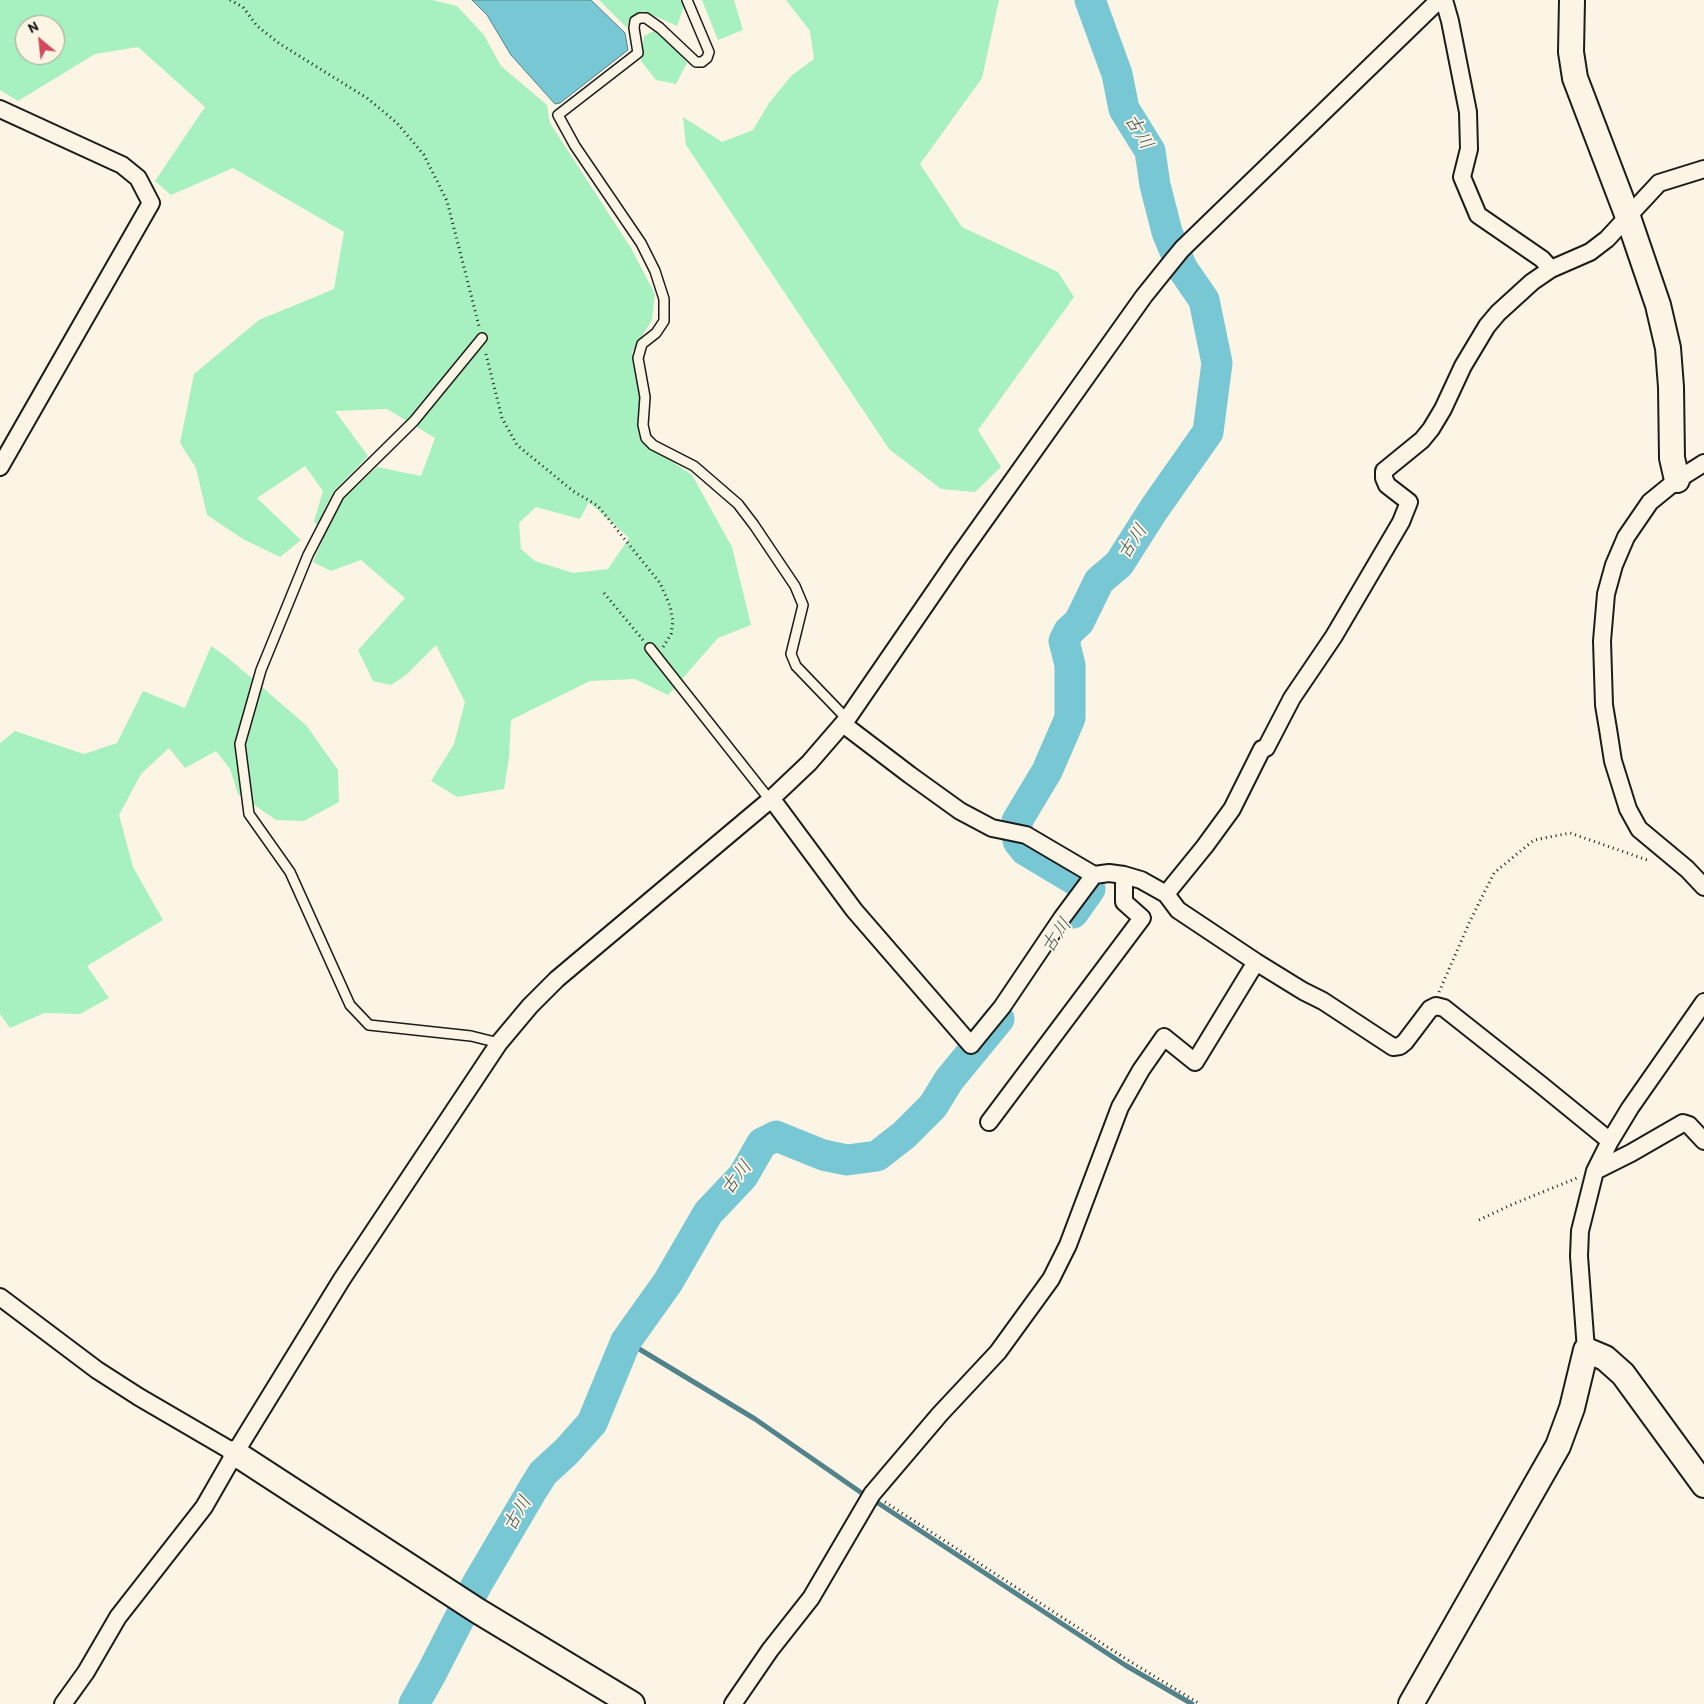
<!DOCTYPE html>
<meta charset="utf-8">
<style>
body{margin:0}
#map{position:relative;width:1704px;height:1704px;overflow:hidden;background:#fcf5e5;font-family:Itim,sans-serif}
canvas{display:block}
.north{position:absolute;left:15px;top:15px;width:50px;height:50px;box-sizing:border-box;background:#fcf5e5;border:1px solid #a29e95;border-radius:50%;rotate:332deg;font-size:14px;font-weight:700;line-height:20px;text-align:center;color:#1c1c1c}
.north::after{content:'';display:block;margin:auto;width:18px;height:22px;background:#d1495b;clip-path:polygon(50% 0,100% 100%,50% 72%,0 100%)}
</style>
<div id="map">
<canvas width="1704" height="1704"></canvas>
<div class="north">N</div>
</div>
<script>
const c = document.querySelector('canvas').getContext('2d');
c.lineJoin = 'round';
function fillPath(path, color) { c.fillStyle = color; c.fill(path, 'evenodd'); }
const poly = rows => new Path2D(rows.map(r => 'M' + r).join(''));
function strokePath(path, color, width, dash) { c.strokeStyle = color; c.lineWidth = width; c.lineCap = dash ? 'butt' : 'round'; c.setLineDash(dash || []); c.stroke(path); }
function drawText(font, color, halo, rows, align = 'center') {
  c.font = font + ' Itim,"Klee One",sans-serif'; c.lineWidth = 4; c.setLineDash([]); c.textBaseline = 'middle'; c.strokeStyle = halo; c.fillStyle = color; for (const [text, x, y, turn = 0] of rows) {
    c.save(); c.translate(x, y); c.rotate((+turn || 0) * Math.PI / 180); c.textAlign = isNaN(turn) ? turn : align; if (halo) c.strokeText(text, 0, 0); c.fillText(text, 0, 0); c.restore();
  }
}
fillPath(poly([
 [0,0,432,0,457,6,484,35,501,66,547,105,550,123,631,248,655,294,652,320,632,352,639,395,639,432,646,444,692,475,732,547,751,625,718,638,668,695,635,679,590,681,511,720,509,758,504,789,457,797,431,781,454,744,465,702,436,645,406,675,391,685,373,681,358,650,405,598,361,560,331,571,313,562,328,527,344,498,377,467,421,476,435,438,387,409,335,411,368,456,333,492,317,525,314,521,323,491,305,466,257,498,301,540,280,557,243,539,207,515,196,468,180,443,194,374,259,320,334,289,344,232,233,168,171,195,155,181,205,107,138,47,95,54,18,101,0,90],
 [25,25,55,25,55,55,25,55],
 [589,502,629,538,608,569,573,573,535,561,521,549,519,523,536,507,580,519],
 [599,0,682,0,684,6,677,26,643,11,629,20,627,28],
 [702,0,734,0,743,30,718,40],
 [786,0,999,0,982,78,920,164,962,227,1058,272,1074,297,978,430,1001,467,975,492,941,489,889,449,686,145,683,117,722,142,753,130,769,103,792,75,814,59,810,31],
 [654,31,666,38,677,49,687,63,676,84,656,80,641,61,644,36],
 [211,646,227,657,306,725,338,770,339,802,304,821,276,820,238,794,230,769,216,751,185,768,169,748,141,774,119,815,133,867,163,920,87,966,109,998,80,1014,44,1013,10,1028,0,1014,0,743,15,731,84,754,117,743,143,691,185,708]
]), '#a7f0bf');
const water = poly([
 [472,0,591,0,625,33,628,50,560,103,555,104,511,55,487,15,472,0]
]);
fillPath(water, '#78c7d4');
strokePath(water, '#53838a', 1);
strokePath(poly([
 [626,1341,755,1419,866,1496],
 [878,1503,1125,1665,1192,1704]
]), '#53838a', 5);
strokePath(poly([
 [1073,913,1090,889,1025,850,1018,841,1017,821,1047,771,1070,718,1070,665,1064,641,1069,631,1079,622,1099,581,1119,564,1154,509,1208,432,1217,363,1204,300,1182,268,1167,232,1155,185,1150,151,1124,109,1117,74,1090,0],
 [414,1704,431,1674,477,1584,533,1489,543,1473,566,1452,592,1423,626,1341,668,1282,708,1213,743,1176,762,1143,776,1136,823,1155,847,1160,877,1156,904,1135,933,1106,949,1080,999,1019]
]), '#78c7d4', 31);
const lane = poly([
 [687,0,709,52,707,58,702,62,696,62,660,28,646,18,640,18,635,21,634,28,638,53,558,115,575,146,641,243,655,271,664,299,664,321,656,333,642,344,638,358,645,397,643,425,646,438,653,445,694,466,738,504,754,525,795,586,803,605,791,654,796,666,847,719],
 [482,338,414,421,339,495,308,555,261,670,240,744,249,814,290,872,350,1005,369,1025,471,1036,499,1043],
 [650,648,770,800]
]);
const street = poly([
 [1444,0,1450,21,1468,112,1469,149,1462,177,1478,215,1542,259,1551,269],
 [0,109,122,165,138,178,151,203,0,467],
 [1704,463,1677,480,1650,502,1626,537,1614,565,1606,594,1602,641,1604,705,1608,729,1613,761,1628,809,1639,829,1687,869,1704,887],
 [843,724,910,775,960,811,992,828,1026,835,1094,875,1109,873,1124,875,1141,880,1166,894,1178,910,1256,962,1303,991,1323,1001,1393,1047,1400,1046,1405,1042,1430,1009,1436,1006,1444,1008,1540,1084,1610,1141],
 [770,800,777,806,854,910,971,1045,1002,1007,1062,918,1094,875],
 [1166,894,1205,846,1232,809,1262,749,1266,748,1292,698,1334,636,1401,522,1409,502,1387,485,1384,478,1384,471,1422,440,1431,429,1443,409,1463,366,1487,326,1498,313,1532,282,1551,269,1590,252,1607,239,1659,183,1704,169],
 [989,1122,1142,918,1124,902,1124,875],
 [1595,1171,1631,1153,1683,1123,1689,1125,1704,1141],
 [0,1297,97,1370,139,1397,235,1453],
 [1586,1350,1579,1256,1580,1231,1595,1171,1610,1141,1630,1108,1704,1002],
 [63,1704,86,1672,118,1617,204,1507,235,1453,342,1279,499,1043,530,1006,557,979,770,800,809,763,847,719,959,556,1144,296,1173,260,1182,249,1439,0],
 [733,1704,770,1650,811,1598,872,1494,940,1414,998,1352,1051,1279,1068,1245,1120,1107,1141,1070,1164,1037,1195,1062,1256,962]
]);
const secondary = poly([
 [1572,0,1571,52,1575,78,1628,217,1658,305,1668,348,1671,387,1672,458,1677,480],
 [235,1453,478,1611,632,1704],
 [1411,1704,1558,1446,1572,1408,1586,1350,1605,1358,1623,1374,1704,1485]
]);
strokePath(lane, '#1c1c1c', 12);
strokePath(street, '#1c1c1c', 20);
strokePath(secondary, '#1c1c1c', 28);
strokePath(poly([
 [230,0,243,7,257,26,280,44,367,98,397,123,424,155,447,201,479,326],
 [486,354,502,418,517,445,573,491,598,506,660,583,670,606,673,621,671,634,663,647],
 [604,593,643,640],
 [1439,992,1470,921,1494,873,1534,840,1570,833,1650,861],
 [1479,1220,1513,1204,1577,1178],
 [885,1502,1126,1659,1200,1704]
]), '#1c1c1c', 3, [1, 4]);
strokePath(lane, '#fcf5e5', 9);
strokePath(street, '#fcf5e5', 16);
strokePath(secondary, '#fcf5e5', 24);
drawText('italic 19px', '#3c585c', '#fcf5e5', [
 ["古川",1138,132,60],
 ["古川",1133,542,-56],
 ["古川",1057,936,-55],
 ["古川",737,1178,-52],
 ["古川",518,1514,-59]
]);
</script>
